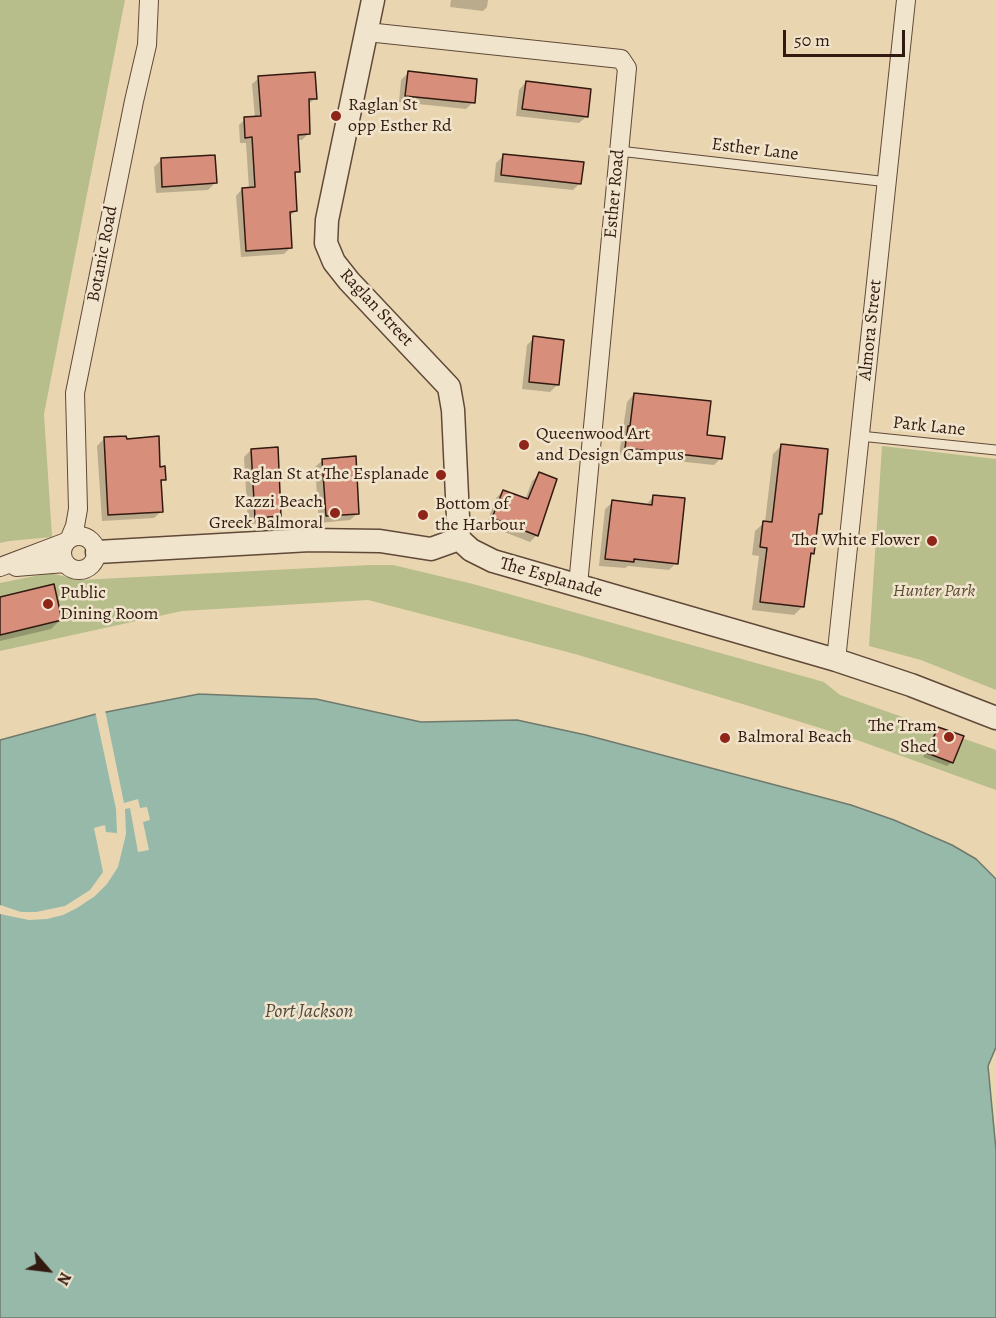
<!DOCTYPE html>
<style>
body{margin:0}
#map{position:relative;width:996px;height:1318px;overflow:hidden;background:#e9d6b1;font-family:Alegreya,serif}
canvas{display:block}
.north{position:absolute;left:18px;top:1240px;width:60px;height:60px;-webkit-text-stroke:4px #f1e4cc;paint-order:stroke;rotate:118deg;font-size:16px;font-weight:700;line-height:24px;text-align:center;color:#321a10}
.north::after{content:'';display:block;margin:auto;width:21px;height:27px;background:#321a10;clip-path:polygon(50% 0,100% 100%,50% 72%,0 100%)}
.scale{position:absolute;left:783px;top:30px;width:122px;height:27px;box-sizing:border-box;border:3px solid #321a10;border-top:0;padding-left:8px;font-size:18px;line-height:21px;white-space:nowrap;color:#321a10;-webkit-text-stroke:4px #f1e4cc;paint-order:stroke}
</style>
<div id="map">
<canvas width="996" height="1318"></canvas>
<div class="north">N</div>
<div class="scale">50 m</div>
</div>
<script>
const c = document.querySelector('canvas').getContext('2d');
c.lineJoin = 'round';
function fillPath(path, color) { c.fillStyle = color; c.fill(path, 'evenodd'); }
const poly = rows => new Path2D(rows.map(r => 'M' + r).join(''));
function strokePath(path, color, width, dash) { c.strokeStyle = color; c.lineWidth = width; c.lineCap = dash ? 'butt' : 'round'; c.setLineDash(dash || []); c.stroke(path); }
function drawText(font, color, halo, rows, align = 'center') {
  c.font = font + ' Alegreya,serif'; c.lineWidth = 5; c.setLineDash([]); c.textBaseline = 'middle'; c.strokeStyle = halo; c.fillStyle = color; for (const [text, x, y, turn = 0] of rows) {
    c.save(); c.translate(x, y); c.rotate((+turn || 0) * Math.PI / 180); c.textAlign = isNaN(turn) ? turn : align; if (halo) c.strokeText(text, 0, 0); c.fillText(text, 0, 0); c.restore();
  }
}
fillPath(poly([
 [0,0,125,0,44,414,52,537,9,541,0,543],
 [882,446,996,459,996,690,921,660,869,646],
 [370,565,393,565,473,584,824,682,840,695,996,750,996,790,846,736,736,702,575,654,368,600,182,611,0,651,0,583,50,573,80,580]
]), '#b7bd8b');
const water = poly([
 [199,694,316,699,421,722,517,720,586,735,851,805,894,820,952,845,976,859,996,879,996,1047,988,1066,996,1150,996,1318,0,1318,0,740,96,714,199,694]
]);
fillPath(water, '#97b9aa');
strokePath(water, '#6f796c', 1.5);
fillPath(poly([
 [105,710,124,803,138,799,140,808,147,807,150,820,143,822,149,850,138,852,130,808,125,809,126,834,118,867,107,884,95,896,77,908,63,915,47,919,29,920,0,914,0,905,21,912,36,912,65,906,90,890,103,872,94,828,105,825,106,832,117,833,116,809,95,711]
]), '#e9d6b1');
fillPath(poly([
 [451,0,488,0,487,7,483,11,450,7],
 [408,73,473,102,466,109,399,102,401,80],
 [259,78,316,98,307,105,308,134,302,140,297,140,298,171,294,176,295,211,288,218,291,247,284,254,241,257,236,196,242,189,249,189,246,143,240,143,239,125,245,119,255,118,252,84],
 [526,82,587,116,579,123,516,116,519,90],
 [503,156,580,183,573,190,494,182,496,163],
 [161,160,215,183,208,190,156,193,154,167],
 [534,338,557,385,550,392,522,389,527,345],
 [634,394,705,436,721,458,714,465,619,455,627,402],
 [105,438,125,440,159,468,164,479,160,484,162,511,154,518,102,521,97,446],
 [782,445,821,514,817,517,813,553,809,557,803,606,794,615,752,610,759,556,752,555,755,531,765,522,773,454],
 [251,450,280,515,273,523,248,524,244,457],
 [323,460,358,513,350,520,319,523,315,467],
 [539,474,537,535,530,542,486,525,496,498,503,491,525,500,532,481],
 [654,496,676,563,669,570,628,566,625,568,599,566,605,509,613,502,646,505],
 [0,598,60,620,51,629,0,641],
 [939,729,952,762,947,766,923,757,934,733]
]), '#0003');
const building = poly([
 [408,71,477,79,475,103,405,96,408,71],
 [315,72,317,99,309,99,310,134,298,135,300,172,295,172,297,211,290,212,292,248,246,251,242,188,255,187,252,137,245,138,244,117,261,116,258,76,315,72],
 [526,81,591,89,588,117,522,109,526,81],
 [503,154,584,162,581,184,501,175,503,154],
 [215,155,217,183,162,187,161,158,215,155],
 [533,336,564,340,559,385,529,382,533,336],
 [634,393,711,401,707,435,725,437,722,459,625,448,628,426,630,426,634,393],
 [126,436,127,439,159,436,160,467,165,466,166,480,161,480,163,512,108,515,104,437,126,436],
 [781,444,828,449,822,514,819,514,814,554,811,553,804,607,760,602,767,548,760,547,763,521,772,522,781,444],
 [278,447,281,516,255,518,251,449,278,447],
 [356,456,359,514,326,516,322,459,356,456],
 [539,472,557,479,538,536,492,518,503,490,528,499,539,472],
 [653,495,685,498,678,564,634,559,634,562,605,559,612,500,652,505,653,495],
 [54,584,62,620,0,635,0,597,54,584],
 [938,727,964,736,953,763,927,753,938,727]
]);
fillPath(building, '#d78e7b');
strokePath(building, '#321a10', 1.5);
const service = poly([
 [619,151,888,182],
 [860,436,996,450]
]);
const minor = poly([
 [367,32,621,59,627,68,578,585],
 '62 553a17 17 0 1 1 34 0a17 17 0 1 1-34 0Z',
 [70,538,75,526,78,509,75,393,134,101,147,45,149,0],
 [0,567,66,542],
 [16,567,65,563],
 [836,660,906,0]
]);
const tertiary = poly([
 [373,0,327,220,326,243,334,262,349,281,449,387,453,410,459,539],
 [459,539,471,550,493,561,836,660,911,685,996,718],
 [97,552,310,540,380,541,431,549,459,539]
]);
strokePath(service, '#604938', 11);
strokePath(minor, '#604938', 20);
strokePath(tertiary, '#604938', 25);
strokePath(service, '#f1e4cc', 9);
strokePath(minor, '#f1e4cc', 18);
strokePath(tertiary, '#f1e4cc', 22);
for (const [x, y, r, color] of [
 [336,116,6,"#8f2418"],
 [524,445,6,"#8f2418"],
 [441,475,6,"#8f2418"],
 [335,513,6,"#8f2418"],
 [423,515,6,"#8f2418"],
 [932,541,6,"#8f2418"],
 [48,604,6,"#8f2418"],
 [949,737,6,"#8f2418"],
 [725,738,6,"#8f2418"]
]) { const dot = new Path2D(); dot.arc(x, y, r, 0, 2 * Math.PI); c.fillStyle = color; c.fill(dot); strokePath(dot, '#f1e4cc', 2); }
drawText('18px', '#321a10', '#f1e4cc', [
 ["Raglan St",348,106],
 ["opp Esther Rd",348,127],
 ["Queenwood Art",536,435],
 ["and Design Campus",536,456],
 ["Raglan St at The Esplanade",429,475,"right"],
 ["Kazzi Beach",323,503,"right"],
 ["Greek Balmoral",323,524,"right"],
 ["Bottom of",435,505],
 ["the Harbour",435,526],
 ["The White Flower",920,541,"right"],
 ["Public",60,594],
 ["Dining Room",60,615],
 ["The Tram",937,727,"right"],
 ["Shed",937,748,"right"],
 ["Balmoral Beach",737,738]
], 'left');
drawText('18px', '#321a10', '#f1e4cc', [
 ["Esther Lane",755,150,7],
 ["Esther Road",615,194,-85],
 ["Botanic Road",103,254,-79],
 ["Raglan Street",376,308,47],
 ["Almora Street",871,330,-84],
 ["Park Lane",929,427,6],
 ["The Esplanade",551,578,16]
]);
drawText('italic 18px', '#5a4b35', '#f1e4cc', [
 ["Hunter Park",934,592]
]);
drawText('italic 20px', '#504a3e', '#f1e4cc', [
 ["Port Jackson",309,1012]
]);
</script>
